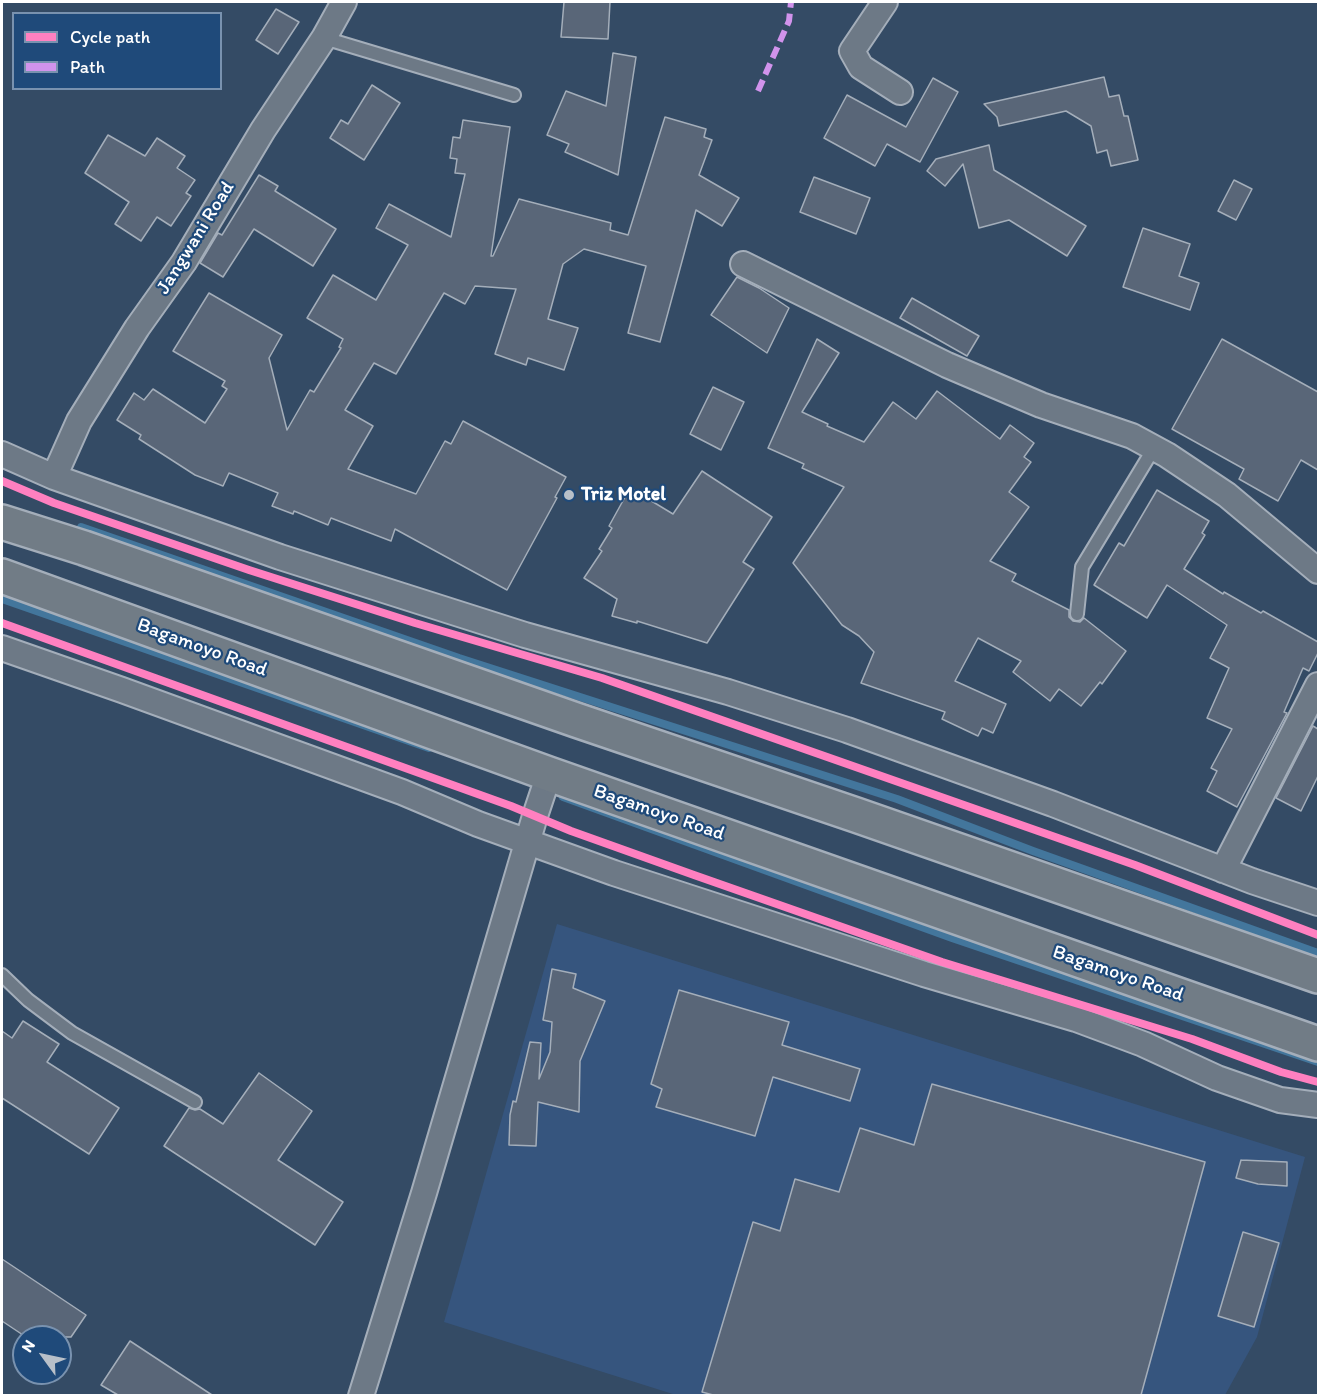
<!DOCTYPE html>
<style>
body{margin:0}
#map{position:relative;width:1320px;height:1397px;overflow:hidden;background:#344b65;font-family:Itim,sans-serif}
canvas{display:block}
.frame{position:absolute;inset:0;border:3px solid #fff;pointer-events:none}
.legend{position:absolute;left:12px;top:12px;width:210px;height:78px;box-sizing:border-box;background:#1f4a7a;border:2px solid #7992af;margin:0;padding:8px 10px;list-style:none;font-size:18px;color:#fff}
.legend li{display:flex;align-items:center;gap:12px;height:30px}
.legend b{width:30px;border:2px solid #7992af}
.north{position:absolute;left:12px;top:1325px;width:60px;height:60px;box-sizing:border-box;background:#1f4a7a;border:2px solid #7992af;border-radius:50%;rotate:303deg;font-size:16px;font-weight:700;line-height:24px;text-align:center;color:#fff}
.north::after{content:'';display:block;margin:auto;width:21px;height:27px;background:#b8c0c9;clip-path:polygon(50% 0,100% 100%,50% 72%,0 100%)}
</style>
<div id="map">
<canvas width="1320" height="1397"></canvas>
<div class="frame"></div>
<ul class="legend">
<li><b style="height:8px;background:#ff80c0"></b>Cycle path</li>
<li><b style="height:8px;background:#d193ec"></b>Path</li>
</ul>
<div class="north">N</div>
</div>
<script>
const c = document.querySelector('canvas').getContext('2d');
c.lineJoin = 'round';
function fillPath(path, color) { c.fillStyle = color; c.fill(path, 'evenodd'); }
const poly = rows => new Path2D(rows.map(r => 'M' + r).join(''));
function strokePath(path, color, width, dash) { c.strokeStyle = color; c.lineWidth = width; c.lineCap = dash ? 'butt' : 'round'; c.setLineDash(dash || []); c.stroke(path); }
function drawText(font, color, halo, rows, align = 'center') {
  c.font = font + ' Itim,sans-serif'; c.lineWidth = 4.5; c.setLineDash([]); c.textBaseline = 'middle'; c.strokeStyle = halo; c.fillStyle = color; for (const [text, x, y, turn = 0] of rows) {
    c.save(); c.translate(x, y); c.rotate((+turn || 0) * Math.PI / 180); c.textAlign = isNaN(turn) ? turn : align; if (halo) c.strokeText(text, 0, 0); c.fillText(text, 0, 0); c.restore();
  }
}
fillPath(poly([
 [557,924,1305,1157,1257,1337,1225,1395,676,1395,444,1322]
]), '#36557e');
strokePath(poly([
 [81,527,459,658,897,799,1033,851,1318,953],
 [2,599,429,748],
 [563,797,952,938,1318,1062]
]), '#43769c', 8);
const building = poly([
 [564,2,610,2,608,39,561,37,564,2],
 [276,9,299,22,278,54,256,40,276,9],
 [613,53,636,57,618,175,565,152,569,144,547,135,566,91,606,106,613,53],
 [1104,77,1109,97,1119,95,1124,116,1128,116,1138,160,1111,166,1107,150,1097,153,1091,126,1066,111,999,126,997,117,984,104,1104,77],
 [933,78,958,92,920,162,887,144,875,166,824,138,847,95,906,127,933,78],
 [372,85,400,103,364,160,330,138,341,120,348,124,372,85],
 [665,117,706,129,704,137,712,140,699,175,739,198,722,226,696,210,660,342,628,333,646,266,584,249,563,264,548,319,578,328,564,370,528,358,526,365,495,354,516,289,475,286,465,304,444,293,396,374,374,363,345,410,373,426,348,469,416,494,445,441,451,444,463,421,566,477,555,497,557,498,507,590,395,529,391,541,331,518,328,525,294,511,293,514,272,506,278,493,229,473,223,486,195,475,139,439,141,435,117,420,134,393,144,400,153,389,205,423,227,389,222,386,225,381,173,351,209,293,282,335,269,358,287,430,310,390,314,392,341,348,339,347,343,339,307,318,333,275,376,300,408,245,376,228,389,204,451,237,465,174,455,173,457,159,450,158,453,137,460,138,463,120,510,127,491,256,493,256,519,199,611,223,610,230,628,235,665,117],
 [108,135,145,156,157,138,185,156,177,168,195,180,186,193,191,196,171,226,157,217,141,241,115,224,129,202,85,173,108,135],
 [989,145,994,170,1086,226,1067,256,1009,220,979,228,963,164,945,186,927,171,936,159,989,145],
 [259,175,278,186,275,191,336,229,313,266,254,229,223,277,200,263,218,233,222,235,259,175],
 [814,177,870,198,856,234,800,212,814,177],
 [1234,180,1252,189,1236,220,1218,211,1234,180],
 [1143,228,1190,244,1179,276,1199,283,1190,310,1123,287,1143,228],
 [737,277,759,288,789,308,767,353,711,315,737,277],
 [912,298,979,336,967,356,900,318,912,298],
 [817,339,839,353,802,412,828,424,827,426,864,442,893,402,916,419,937,391,1000,439,1010,425,1034,443,1024,457,1031,462,1009,492,1029,507,990,561,1016,574,1012,581,1069,610,1069,617,1073,621,1080,622,1084,618,1126,651,1102,684,1100,682,1081,706,1059,689,1050,701,1013,672,1021,661,978,638,955,681,1006,704,993,733,982,728,978,736,942,719,945,712,861,683,874,652,859,636,842,625,793,563,844,487,802,468,804,464,768,448,817,339],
 [1222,339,1318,392,1318,470,1301,460,1278,501,1239,479,1244,469,1172,429,1222,339],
 [713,387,744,402,721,450,690,434,713,387],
 [702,471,772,517,743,562,754,569,707,643,637,621,637,623,612,616,617,599,584,578,602,551,599,549,612,528,609,526,630,488,673,514,702,471],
 [1157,490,1209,521,1202,533,1205,535,1184,569,1223,594,1224,592,1261,613,1263,611,1318,642,1318,653,1309,671,1303,668,1284,712,1287,713,1237,807,1207,791,1217,771,1211,768,1232,729,1207,718,1229,668,1210,658,1227,625,1167,585,1147,618,1094,585,1119,543,1124,546,1157,490],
 [1313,726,1318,729,1318,776,1301,811,1276,798,1313,726],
 [552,969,576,974,573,988,605,1001,580,1061,579,1112,538,1102,536,1146,509,1145,510,1115,513,1101,516,1102,530,1042,541,1043,539,1079,550,1052,552,1022,543,1020,552,969],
 [679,990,789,1022,782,1045,860,1069,850,1101,773,1077,755,1136,656,1107,662,1089,651,1084,679,990],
 [23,1021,59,1044,47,1062,119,1108,89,1154,2,1098,2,1031,12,1038,23,1021],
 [259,1073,312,1111,278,1160,343,1202,315,1245,164,1146,189,1108,195,1110,200,1109,223,1124,259,1073],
 [932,1084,1205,1162,1141,1395,713,1395,702,1392,753,1222,780,1231,795,1179,839,1192,860,1128,914,1145,932,1084],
 [1241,1160,1287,1162,1287,1186,1258,1184,1236,1178,1241,1160],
 [1243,1232,1279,1243,1254,1327,1218,1316,1243,1232],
 [2,1259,86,1315,71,1337,26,1337,2,1321,2,1259],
 [130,1341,212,1395,118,1395,101,1385,130,1341]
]);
fillPath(building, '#596678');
strokePath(building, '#a4aeba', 1.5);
const service = poly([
 [324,38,514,95],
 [1077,614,1082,567,1154,448],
 [2,975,28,1000,72,1033,195,1102]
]);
const minor = poly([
 [885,2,852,51,861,67,900,92],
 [743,264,947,365,1041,405,1132,436,1167,455,1227,495,1318,571],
 [2,454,54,477,280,557,525,635,728,692,847,730,1053,804,1252,881,1318,903],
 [54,477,79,421,137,328,184,262,263,130,324,38,344,2],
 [2,648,122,690,402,792,478,824,614,873,924,974,1076,1019,1143,1044,1217,1078,1280,1100,1318,1105],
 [1223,870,1318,685],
 [361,1396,424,1193,535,816,549,774]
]);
const trunk = poly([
 [2,522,84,548,576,720,856,815,1318,976],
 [2,576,549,774,1318,1044]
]);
strokePath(service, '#a4aeba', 16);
strokePath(minor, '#a4aeba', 28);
strokePath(trunk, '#a4aeba', 38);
strokePath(service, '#6d7986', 12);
strokePath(minor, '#6d7986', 24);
strokePath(trunk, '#717c86', 33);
strokePath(poly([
 [758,91,789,21,791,2]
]), '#d193ec', 6, [12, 6]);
strokePath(poly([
 [2,481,54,503,249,570,415,623,602,678,1135,865,1318,935],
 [2,623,511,806,571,831,694,875,942,962,1192,1039,1281,1072,1318,1082]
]), '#ff80c0', 8);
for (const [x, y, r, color] of [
 [569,495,6,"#b8c0c9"]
]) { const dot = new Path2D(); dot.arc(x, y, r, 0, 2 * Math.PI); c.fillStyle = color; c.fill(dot); strokePath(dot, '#1f4a7a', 2); }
drawText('20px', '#fff', '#1f4a7a', [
 ["Jangwani Road",196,238,-58],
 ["Bagamoyo Road",202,648,20],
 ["Bagamoyo Road",659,813,19],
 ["Bagamoyo Road",1118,974,19]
]);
drawText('bold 20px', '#fff', '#1f4a7a', [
 ["Triz Motel",581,495]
], 'left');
</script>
